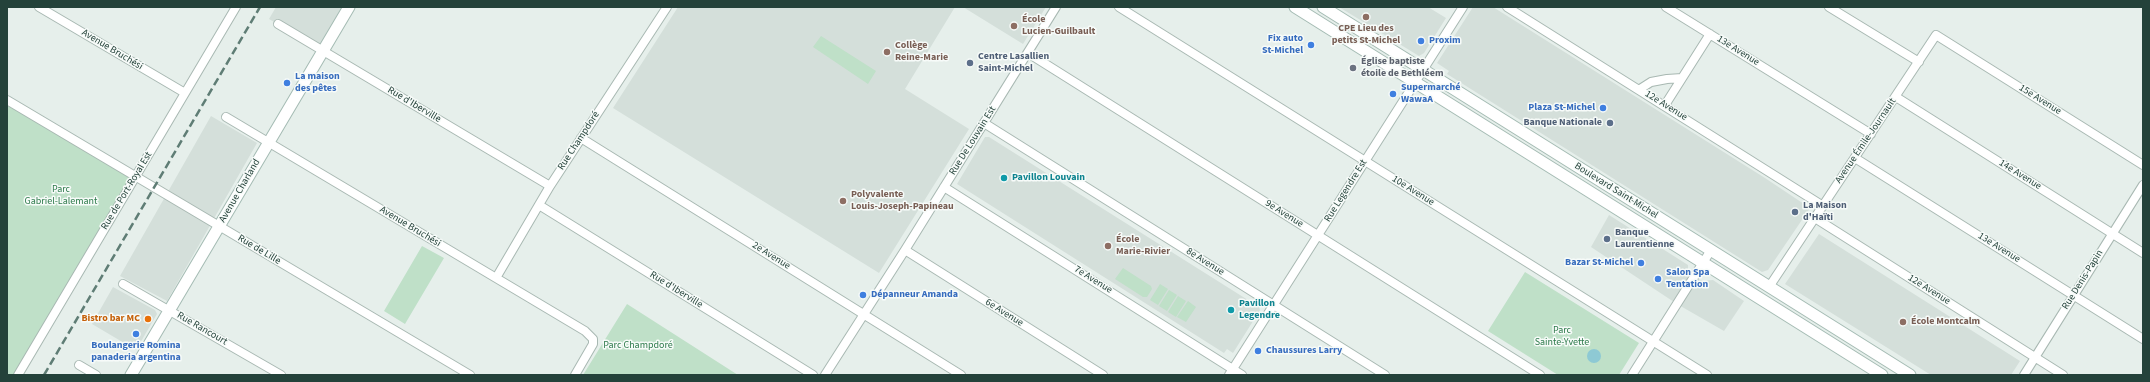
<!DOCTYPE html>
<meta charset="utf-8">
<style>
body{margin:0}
#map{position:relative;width:2150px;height:382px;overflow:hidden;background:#e6efeb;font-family:"Source Sans 3",sans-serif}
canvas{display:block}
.frame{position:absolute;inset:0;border:8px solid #24423a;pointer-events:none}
</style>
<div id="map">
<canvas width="2150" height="382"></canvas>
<div class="frame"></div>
</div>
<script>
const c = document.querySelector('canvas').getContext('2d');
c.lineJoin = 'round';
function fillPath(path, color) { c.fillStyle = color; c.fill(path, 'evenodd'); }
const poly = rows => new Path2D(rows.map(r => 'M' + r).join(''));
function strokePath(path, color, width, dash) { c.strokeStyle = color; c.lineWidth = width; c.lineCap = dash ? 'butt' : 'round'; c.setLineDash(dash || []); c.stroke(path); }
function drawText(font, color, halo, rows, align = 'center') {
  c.font = font + ' "Source Sans 3",sans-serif'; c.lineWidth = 3; c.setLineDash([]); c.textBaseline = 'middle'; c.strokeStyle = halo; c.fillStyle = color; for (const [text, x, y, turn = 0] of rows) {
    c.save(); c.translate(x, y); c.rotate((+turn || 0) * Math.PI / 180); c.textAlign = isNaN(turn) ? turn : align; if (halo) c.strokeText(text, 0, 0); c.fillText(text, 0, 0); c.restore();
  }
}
fillPath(poly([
 [276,7,348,7,324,51,269,19],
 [678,7,955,7,905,89,969,129,879,273,613,108],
 [963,7,1046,7,1023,44],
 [1339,7,1428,7,1446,18,1424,53,1419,56],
 [1473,7,1493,7,1765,178,1810,208,1768,270,1762,272,1447,74,1449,71,1437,63],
 [211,116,257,143,167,301,120,276],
 [985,137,989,137,1259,307,1260,310,1233,353,1227,349,1224,353,957,184],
 [1609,215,1688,265,1688,273,1702,281,1713,280,1744,301,1724,331,1677,304,1591,247],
 [1819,234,2020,361,2011,375,1931,375,1785,284],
 [113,287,155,310,157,314,136,350,92,324]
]), '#d4dfda');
fillPath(poly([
 [821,36,876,71,868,84,813,47],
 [15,105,136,177,18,375,7,375,7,107],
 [422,246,444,258,405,324,384,311],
 [1123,268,1151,286,1152,289,1147,297,1143,297,1115,279],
 [1525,272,1639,343,1619,375,1558,375,1488,331],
 [1160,284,1168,289,1158,305,1150,300],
 [1169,290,1177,295,1167,311,1159,306],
 [1178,296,1186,301,1176,317,1168,312],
 [1188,301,1196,307,1186,322,1177,317],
 [627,304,738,375,583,375]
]), '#bfe0c8');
fillPath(poly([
 '1587 356a7 7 0 1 1 14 0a7 7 0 1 1-14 0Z'
]), '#8ec9d4');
const street = poly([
 [39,7,185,93],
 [1119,7,1707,375],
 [1507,7,1823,206],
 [1666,7,1871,134],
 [1829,7,1919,62],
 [278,24,550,186],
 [1028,53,1540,375],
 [1640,89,1651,82,1667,79,1682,78],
 [1896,97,2143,253],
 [7,100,470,375],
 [1665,105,1710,34],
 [226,117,585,331,593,339,593,344,575,375],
 [984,123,1385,375],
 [581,138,961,375],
 [1855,158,2143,339],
 [944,187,1242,375],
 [539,205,813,375],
 [1815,218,2063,375],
 [905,250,1103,375],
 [496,278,550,186,667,7],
 [123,284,281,375],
 [1769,287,1936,35,2143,165],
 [79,365,96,375],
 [18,375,236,7],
 [825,375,905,250,1056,7],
 [1229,375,1463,7],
 [1632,375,1711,250],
 [2024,375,2143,185]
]);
const secondary = poly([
 [1295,7,1882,375],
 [1323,7,1910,375],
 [131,375,349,7]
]);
strokePath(street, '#a8b8b2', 10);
strokePath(secondary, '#a4bbb3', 13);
strokePath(street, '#fff', 8);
strokePath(secondary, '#fff', 11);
strokePath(poly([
 [44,375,260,7]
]), '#5f7d75', 2.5, [8, 4]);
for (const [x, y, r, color] of [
 [1366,17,4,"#8d6e63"],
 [1014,26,4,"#8d6e63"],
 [1421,41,4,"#3f7fe0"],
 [1311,45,4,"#3f7fe0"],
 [887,52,4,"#8d6e63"],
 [970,63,4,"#5c6f8a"],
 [1353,68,4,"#6b7280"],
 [287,83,4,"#3f7fe0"],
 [1393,94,4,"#3f7fe0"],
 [1603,108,4,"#3f7fe0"],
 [1610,123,4,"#5c6f8a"],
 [1004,178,4,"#0f9aa8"],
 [843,201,4,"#8d6e63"],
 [1795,212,4,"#5c6f8a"],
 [1607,239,4,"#5c6f8a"],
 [1108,246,4,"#8d6e63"],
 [1641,263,4,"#3f7fe0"],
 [1658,279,4,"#3f7fe0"],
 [863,295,4,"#3f7fe0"],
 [1231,310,4,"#0f9aa8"],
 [148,319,4,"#e8710a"],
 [1903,322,4,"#8d6e63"],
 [136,334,4,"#3f7fe0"],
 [1258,351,4,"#3f7fe0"]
]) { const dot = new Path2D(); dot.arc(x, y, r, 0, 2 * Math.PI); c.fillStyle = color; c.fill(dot); strokePath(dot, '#f7fbf9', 1.5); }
drawText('bold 10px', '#785e54', '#f7fbf9', [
 ["École",1022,20],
 ["Lucien-Guilbault",1022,32],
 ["CPE Lieu des",1366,29,"center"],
 ["petits St-Michel",1366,41,"center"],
 ["Collège",895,46],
 ["Reine-Marie",895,58],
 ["Polyvalente",851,195],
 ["Louis-Joseph-Papineau",851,207],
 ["École",1116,240],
 ["Marie-Rivier",1116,252],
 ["École Montcalm",1911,322]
], 'left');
drawText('bold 10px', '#366cbe', '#f7fbf9', [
 ["Fix auto",1303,39,"right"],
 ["St-Michel",1303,51,"right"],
 ["Proxim",1429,41],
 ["La maison",295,77],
 ["des pêtes",295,89],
 ["Supermarché",1401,88],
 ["WawaA",1401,100],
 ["Plaza St-Michel",1595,108,"right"],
 ["Bazar St-Michel",1633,263,"right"],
 ["Salon Spa",1666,273],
 ["Tentation",1666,285],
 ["Dépanneur Amanda",871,295],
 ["Boulangerie Romina",136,346,"center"],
 ["panaderia argentina",136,358,"center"],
 ["Chaussures Larry",1266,351]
], 'left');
drawText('10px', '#24423a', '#f7fbf9', [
 ["Avenue Bruchési",112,50,31],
 ["13e Avenue",1738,51,32],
 ["15e Avenue",2040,100,32],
 ["Rue d'Iberville",414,105,31],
 ["12e Avenue",1666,106,32],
 ["Rue Champdoré",579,141,-57],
 ["Rue De Louvain Est",973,141,-58],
 ["Avenue Émile-Journault",1866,141,-56],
 ["14e Avenue",2020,175,32],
 ["Rue de Port-Royal Est",127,191,-59],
 ["Avenue Charland",240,191,-60],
 ["Rue Legendre Est",1346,191,-58],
 ["10e Avenue",1413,191,32],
 ["Boulevard Saint-Michel",1616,191,32],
 ["9e Avenue",1284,214,32],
 ["Avenue Bruchési",410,227,31],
 ["13e Avenue",1999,248,32],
 ["Rue de Lille",259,250,31],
 ["2e Avenue",771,256,32],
 ["8e Avenue",1205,262,32],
 ["7e Avenue",1093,280,32],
 ["Rue Denis-Papin",2083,280,-58],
 ["Rue d'Iberville",676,290,32],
 ["12e Avenue",1929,290,32],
 ["6e Avenue",1004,313,32],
 ["Rue Rancourt",202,329,30]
]);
drawText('bold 10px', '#4e5e75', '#f7fbf9', [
 ["Centre Lasallien",978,57],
 ["Saint-Michel",978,69],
 ["Banque Nationale",1602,123,"right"],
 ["La Maison",1803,206],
 ["d'Haïti",1803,218],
 ["Banque",1615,233],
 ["Laurentienne",1615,245]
], 'left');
drawText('bold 10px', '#5b616d', '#f7fbf9', [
 ["Église baptiste",1361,62],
 ["étoile de Bethléem",1361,74]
], 'left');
drawText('bold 10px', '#0d838f', '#f7fbf9', [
 ["Pavillon Louvain",1012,178],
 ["Pavillon",1239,304],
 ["Legendre",1239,316]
], 'left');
drawText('10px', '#2d7a4b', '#f7fbf9', [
 ["Parc",61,190],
 ["Gabriel-Lalemant",61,202],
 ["Parc",1562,331],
 ["Sainte-Yvette",1562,343],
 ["Parc Champdoré",638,346]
]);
drawText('bold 10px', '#c56008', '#f7fbf9', [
 ["Bistro bar MC",140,319]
], 'right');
</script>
